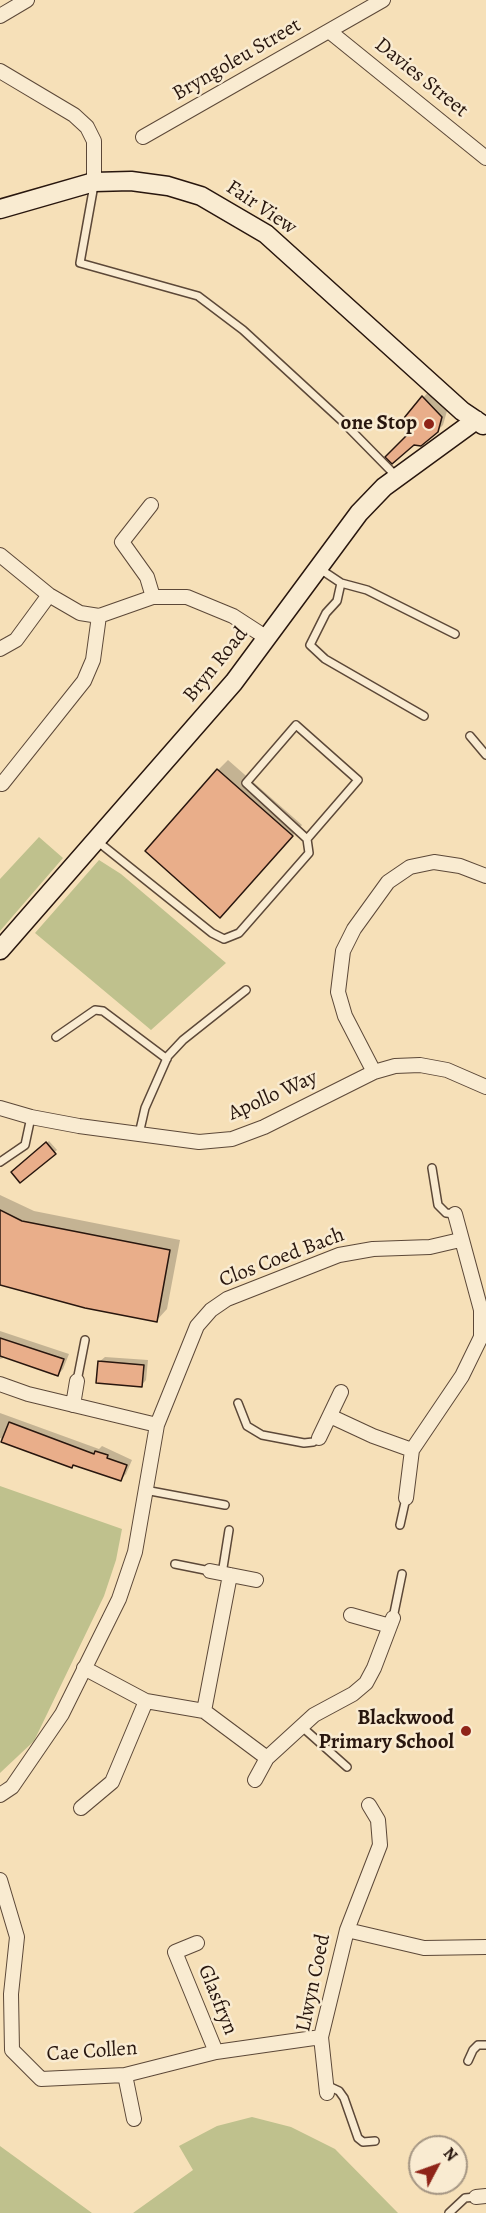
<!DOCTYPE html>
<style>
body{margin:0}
#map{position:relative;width:486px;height:2213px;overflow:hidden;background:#f6e0b8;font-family:Alegreya,serif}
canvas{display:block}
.north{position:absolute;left:408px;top:2135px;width:60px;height:60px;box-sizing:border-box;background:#f9ebd1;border:2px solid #a59683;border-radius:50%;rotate:49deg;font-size:16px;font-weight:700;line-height:24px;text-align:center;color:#28160e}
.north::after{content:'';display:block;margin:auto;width:21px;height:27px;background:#8f2418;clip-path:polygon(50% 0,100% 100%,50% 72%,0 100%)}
</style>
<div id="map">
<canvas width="486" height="2213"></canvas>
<div class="north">N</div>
</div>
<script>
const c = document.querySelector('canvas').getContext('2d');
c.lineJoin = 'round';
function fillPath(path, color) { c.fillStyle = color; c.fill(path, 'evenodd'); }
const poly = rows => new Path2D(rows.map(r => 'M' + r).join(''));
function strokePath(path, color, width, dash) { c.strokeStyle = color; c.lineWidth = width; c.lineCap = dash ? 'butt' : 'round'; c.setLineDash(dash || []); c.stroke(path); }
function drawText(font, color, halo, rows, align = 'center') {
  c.font = font + ' Alegreya,serif'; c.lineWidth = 5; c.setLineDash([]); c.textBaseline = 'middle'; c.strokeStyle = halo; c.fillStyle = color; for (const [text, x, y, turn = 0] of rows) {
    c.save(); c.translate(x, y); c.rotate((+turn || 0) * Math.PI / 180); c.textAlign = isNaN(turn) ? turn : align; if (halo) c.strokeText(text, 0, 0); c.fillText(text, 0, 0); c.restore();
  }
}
fillPath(poly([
 [39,837,63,858,0,931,0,879],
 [99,860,121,874,226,963,151,1030,35,933],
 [0,1486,122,1529,116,1560,104,1596,34,1741,0,1773],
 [252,2117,291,2127,335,2149,398,2213,133,2213,193,2170,179,2146,217,2126],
 [0,2146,92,2213,0,2213]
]), '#bfc18d');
fillPath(poly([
 [429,391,447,411,443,425,437,431,417,427,406,418],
 [228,760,302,825,231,905,218,770],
 [49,1141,57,1150,20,1181,13,1172],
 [0,1195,34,1211,180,1240,167,1309,157,1320,0,1284],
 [0,1331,69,1354,63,1369,58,1375,6,1357,0,1359],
 [105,1357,148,1360,146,1380,141,1386,99,1362],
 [0,1413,99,1449,102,1446,132,1460,126,1474,121,1479,74,1464,72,1467,0,1438]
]), '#0003');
const building = poly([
 [422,396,442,417,438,432,421,446,414,445,392,464,385,457,415,427,404,418,422,396],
 [217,769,293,836,220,918,145,851,217,769],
 [46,1142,56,1154,20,1183,11,1172,46,1142],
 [0,1210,22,1221,170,1250,157,1322,85,1308,0,1285,0,1210],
 [0,1338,64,1359,58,1376,0,1356,0,1338],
 [98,1361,144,1365,142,1387,96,1383,98,1361],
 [9,1422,94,1454,95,1451,108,1455,107,1458,127,1465,121,1481,73,1465,72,1468,1,1442,9,1422]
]);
fillPath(building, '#e9ae8a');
strokePath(building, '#28160e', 1.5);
const lane = poly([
 [94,185,80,263,198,296,243,330,342,421,397,477],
 [320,569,341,583,367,590,455,634],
 [341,583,337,601,326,613,310,645,325,659,424,716],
 [470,736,486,755],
 [97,841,212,933,224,939,239,933,309,853,307,839,246,783,296,725,358,780,307,839],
 [56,1037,95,1010,103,1011,167,1059],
 [139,1134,145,1108,168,1056,183,1040,246,990],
 [0,1162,25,1145,31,1117],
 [432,1168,438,1205,446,1213,455,1214],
 [77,1381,85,1340],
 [238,1403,247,1426,262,1435,304,1443,313,1442,319,1438],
 [145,1490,225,1505],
 [400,1525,406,1498],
 [175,1564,210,1571],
 [222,1574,229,1530],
 [393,1618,402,1574],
 [301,1726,347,1767],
 [468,2061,473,2050,478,2045,486,2045],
 [326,2085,339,2091,344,2098,358,2138,363,2142,375,2141],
 [449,2213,465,2198,476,2197]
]);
const street = poly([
 [0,16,27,0],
 [329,31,486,158],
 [0,71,74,115,87,127,94,141,94,182],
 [143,137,383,0],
 [151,505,122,542,147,577,153,597],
 [0,555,49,595,80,613,99,616,153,597,187,597,233,616,267,638],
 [0,649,16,640,49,595],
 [2,784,84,681,93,660,99,616],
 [374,1072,345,1016,338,992,343,951,354,929,388,882,410,867,434,862,460,866,486,876],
 [0,1108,31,1117,79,1126,199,1142,232,1139,264,1127,374,1072,395,1066,420,1065,447,1070,486,1087],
 [0,1384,28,1394,157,1425],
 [73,1405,77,1381],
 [330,1416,373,1436,412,1450],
 [319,1438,341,1392],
 [406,1498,412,1450,462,1376,481,1337,481,1310,455,1214],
 [210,1571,256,1580],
 [351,1615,390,1626],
 [84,1668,146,1701,204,1711,267,1758,314,1715,353,1694,366,1683,374,1668,393,1618],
 [204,1711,230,1575],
 [255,1780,267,1758],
 [0,1795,12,1787,62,1714,119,1599,135,1552,157,1425,197,1326,211,1310,227,1299,339,1255,373,1249,430,1247,460,1240],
 [81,1808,112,1782,146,1701],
 [0,1880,17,1937,11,1994,12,2050,41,2079,125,2075,216,2052,321,2037],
 [347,1930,424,1948,486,1947],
 [197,1943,175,1952,216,2052],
 [125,2075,134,2119],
 [327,2093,321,2037,347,1930,380,1845,378,1820,369,1805],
 [476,2197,486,2196]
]);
const secondary = poly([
 [0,209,94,182,131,181,168,186,201,196,266,234,462,411,483,425],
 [0,950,234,682,359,513,384,487,476,420]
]);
strokePath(lane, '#5c4838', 10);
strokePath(street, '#5c4838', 16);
strokePath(secondary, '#28160e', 21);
strokePath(lane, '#f9ebd1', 7);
strokePath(street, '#f9ebd1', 14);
strokePath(secondary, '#f9ebd1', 18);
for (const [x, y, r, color] of [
 [429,424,6,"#8f2418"],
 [466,1731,6,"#8f2418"]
]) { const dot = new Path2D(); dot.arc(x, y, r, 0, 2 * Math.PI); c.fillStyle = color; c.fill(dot); strokePath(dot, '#f9ebd1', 2); }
drawText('21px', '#28160e', '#f9ebd1', [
 ["Bryngoleu Street",237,60,-30],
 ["Davies Street",421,78,39],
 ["Fair View",261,208,34],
 ["Bryn Road",216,665,-51],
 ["Apollo Way",273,1096,-24],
 ["Clos Coed Bach",282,1258,-21],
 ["Llwyn Coed",314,1983,-78],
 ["Glasfryn",217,2000,68],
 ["Cae Collen",92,2052,-4]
]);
drawText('bold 21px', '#28160e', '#f9ebd1', [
 ["one Stop",417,424],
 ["Blackwood",454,1719],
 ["Primary School",454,1743]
], 'right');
</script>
